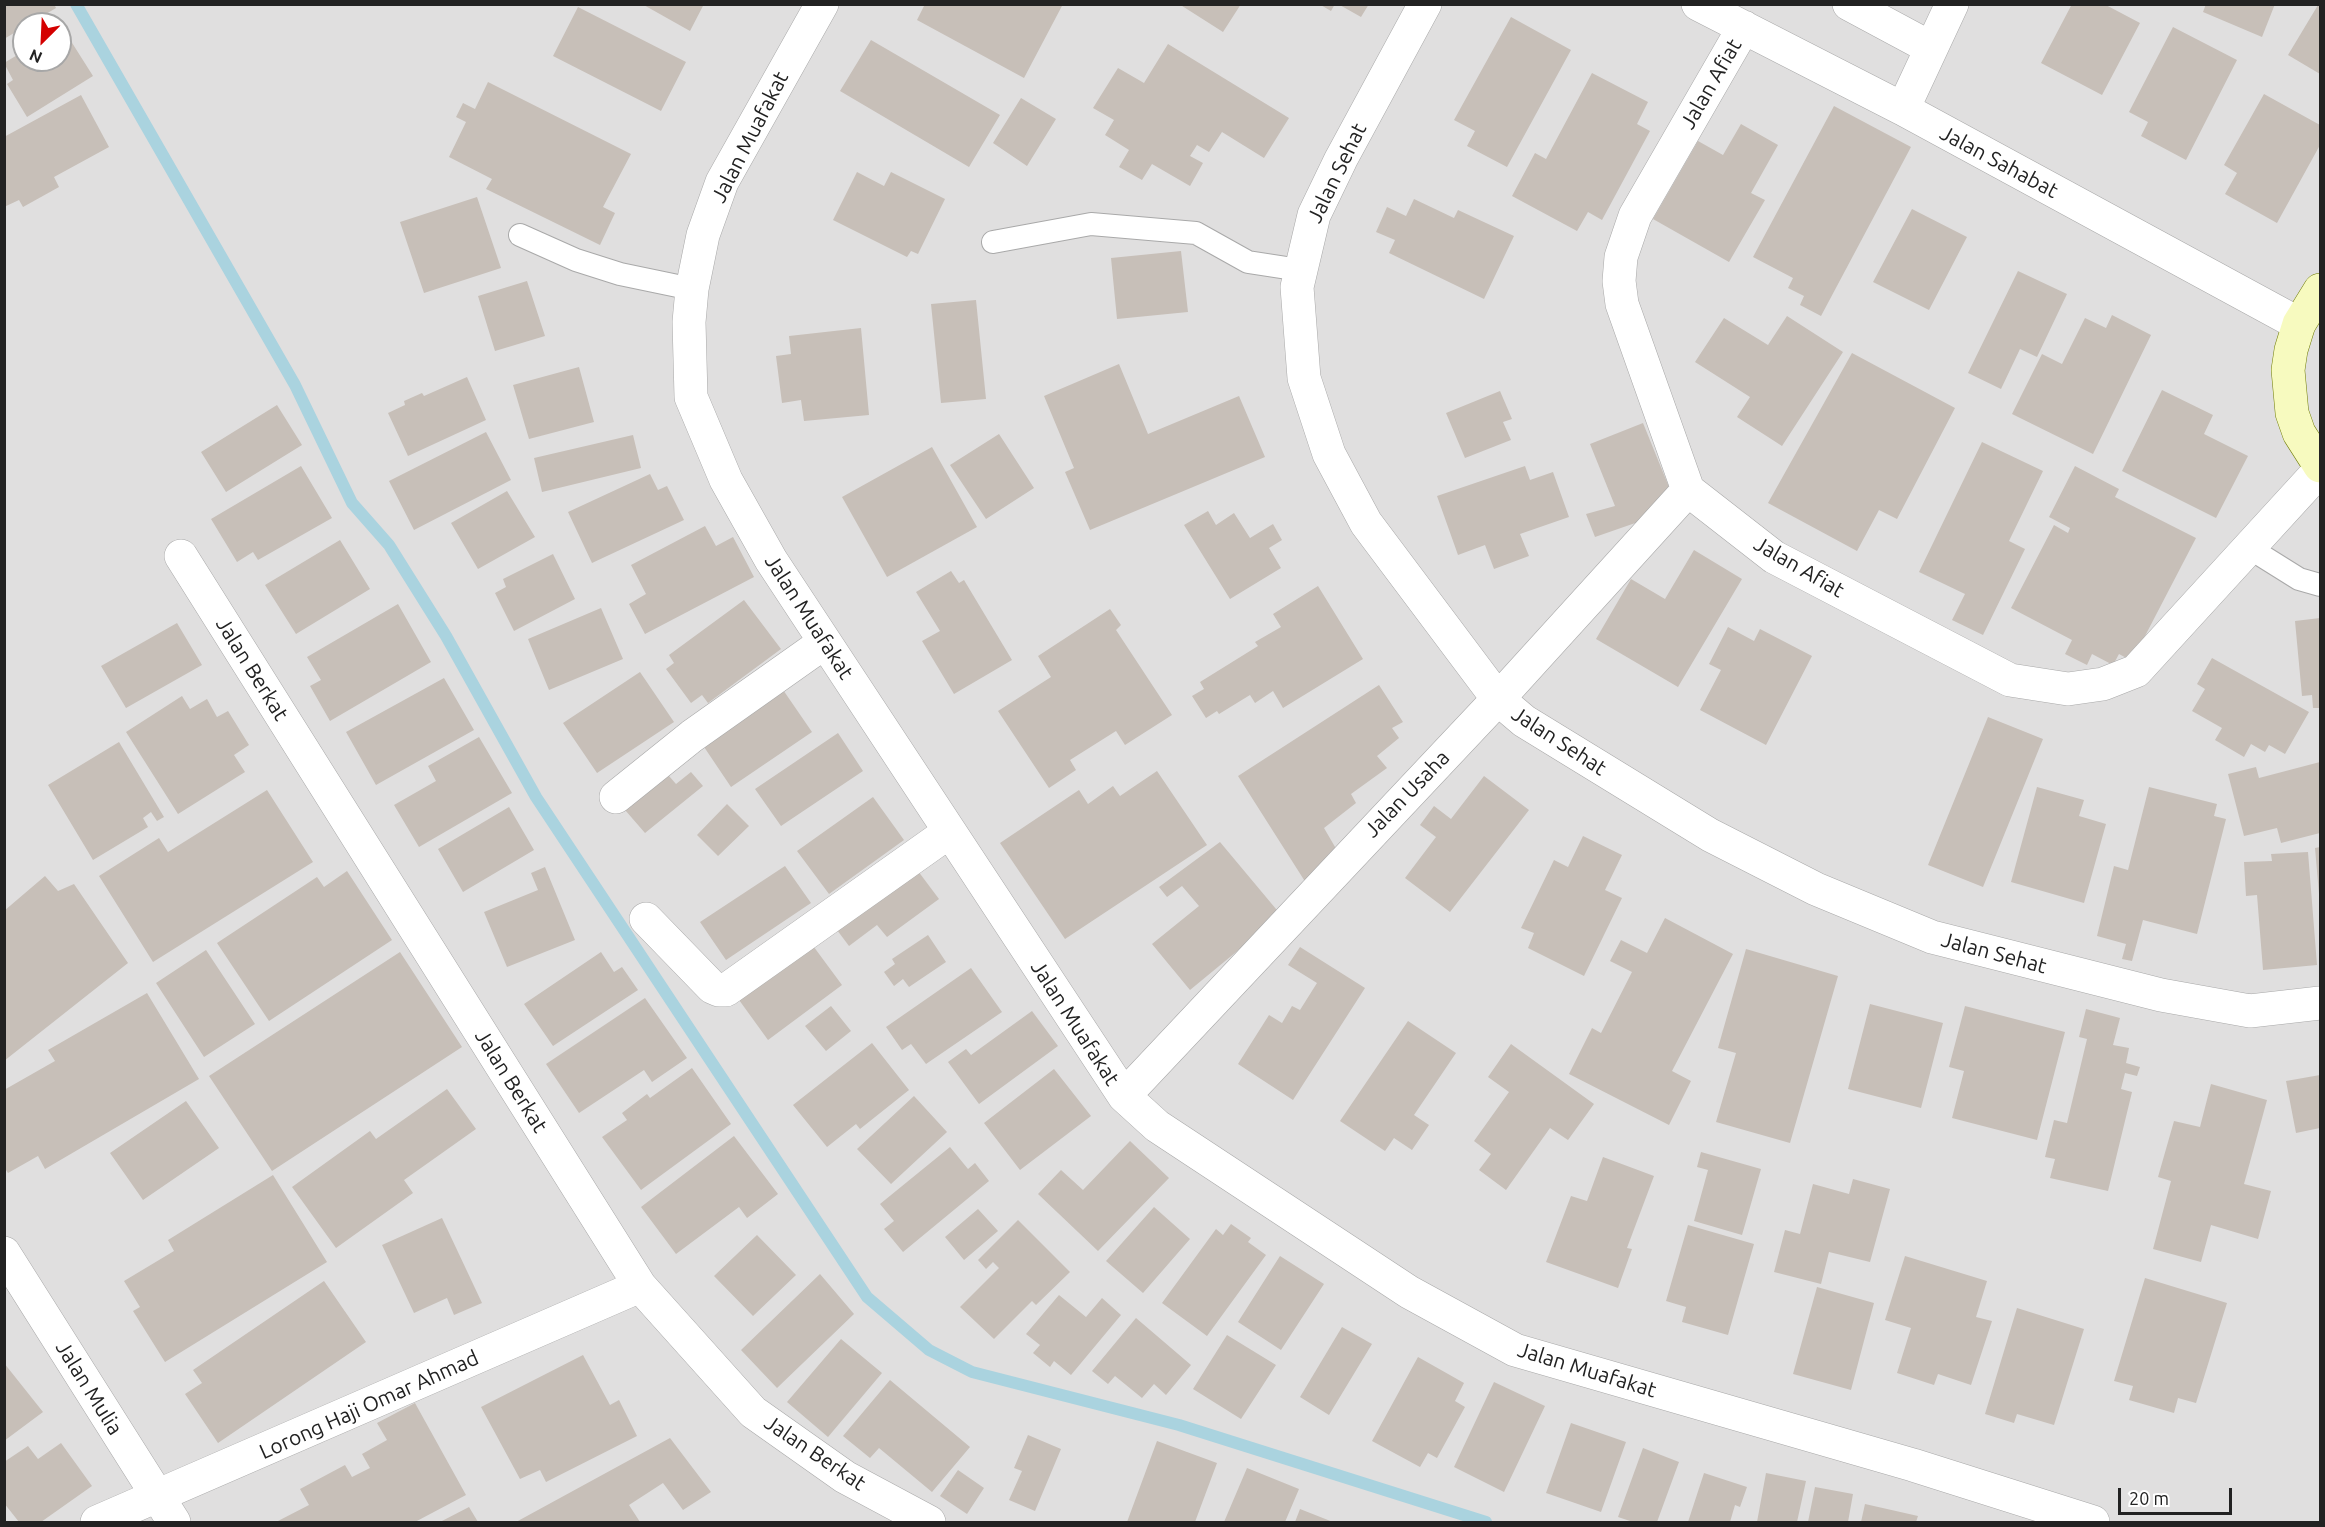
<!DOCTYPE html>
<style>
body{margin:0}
#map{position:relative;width:2325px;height:1527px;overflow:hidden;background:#f2efe9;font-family:Ubuntu,sans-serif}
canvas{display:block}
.frame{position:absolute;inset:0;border:6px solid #222;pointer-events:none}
.north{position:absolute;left:12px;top:12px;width:60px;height:60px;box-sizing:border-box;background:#fff;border:2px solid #a7a7a7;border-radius:50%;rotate:204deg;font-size:16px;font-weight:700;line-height:24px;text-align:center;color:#222}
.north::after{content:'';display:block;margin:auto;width:21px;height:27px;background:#d40000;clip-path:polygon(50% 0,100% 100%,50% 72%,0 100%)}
.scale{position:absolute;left:2118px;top:1488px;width:114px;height:27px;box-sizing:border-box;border:3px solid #222;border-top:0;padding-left:8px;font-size:18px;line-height:21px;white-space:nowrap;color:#222;-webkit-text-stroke:4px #fff;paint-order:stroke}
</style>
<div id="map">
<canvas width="2325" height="1527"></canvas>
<div class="frame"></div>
<div class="north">N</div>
<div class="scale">20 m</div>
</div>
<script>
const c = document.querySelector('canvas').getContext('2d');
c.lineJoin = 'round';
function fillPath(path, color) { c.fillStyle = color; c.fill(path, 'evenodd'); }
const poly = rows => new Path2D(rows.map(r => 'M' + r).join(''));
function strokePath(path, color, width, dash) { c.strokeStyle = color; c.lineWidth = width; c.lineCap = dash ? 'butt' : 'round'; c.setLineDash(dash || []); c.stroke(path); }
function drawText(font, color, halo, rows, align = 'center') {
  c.font = font + ' Ubuntu,sans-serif'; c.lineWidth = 5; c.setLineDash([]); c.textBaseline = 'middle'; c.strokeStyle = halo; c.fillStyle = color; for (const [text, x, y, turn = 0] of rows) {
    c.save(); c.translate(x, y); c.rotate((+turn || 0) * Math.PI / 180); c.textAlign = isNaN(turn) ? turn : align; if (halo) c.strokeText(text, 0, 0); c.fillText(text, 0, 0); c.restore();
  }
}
fillPath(poly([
 [5,5,2320,5,2320,1522,5,1522],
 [24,24,60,24,60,60,24,60]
]), '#e0dfdf');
strokePath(poly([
 [76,4,295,385,352,503,389,545,446,636,536,797,867,1297,929,1350,972,1372,1179,1425,1486,1522]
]), '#aad3df', 12);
fillPath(poly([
 [4,4,54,4,56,8,29,24,24,24,24,27,4,39],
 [642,4,704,4,690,31],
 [925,4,1063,4,1024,78,917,20],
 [1179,4,1241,4,1223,32],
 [1319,4,1335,4,1331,11],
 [1338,4,1369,4,1361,17],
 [2072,4,2104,4,2140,23,2102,95,2041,63],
 [2206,4,2275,4,2262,37,2203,12],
 [2318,5,2320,5,2320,74,2288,55],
 [578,7,686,62,661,111,553,56],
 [1511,17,1571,50,1507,167,1467,146,1475,131,1454,120],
 [62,27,93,76,27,117,7,84,13,80,4,63,24,51,24,60,60,60,60,28],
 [2173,27,2237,60,2186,160,2141,136,2148,122,2129,112],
 [871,40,1000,115,969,167,840,91],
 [1168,44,1289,118,1264,158,1222,132,1209,152,1197,145,1190,156,1203,163,1190,186,1152,164,1142,180,1119,167,1129,150,1105,135,1114,120,1093,108,1118,68,1144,83],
 [1592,73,1648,102,1637,124,1650,131,1602,220,1588,212,1577,231,1512,196,1535,153,1546,159],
 [488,82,631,154,603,207,615,213,600,245,486,189,492,179,449,157,466,122,456,117,463,103,475,109],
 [2264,94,2320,125,2320,145,2277,223,2225,194,2237,173,2224,165],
 [81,95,109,147,54,177,59,187,23,207,19,200,4,207,4,137],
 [1021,98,1056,119,1027,166,993,143],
 [1834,106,1911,147,1821,316,1800,305,1804,296,1788,288,1793,278,1753,257],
 [1741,124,1778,145,1751,193,1765,200,1729,262,1653,219,1698,141,1723,155],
 [857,172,884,186,891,172,945,199,918,254,911,251,907,257,833,220],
 [477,197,501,268,424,293,400,222],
 [1414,199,1454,218,1458,210,1514,236,1484,299,1389,253,1395,240,1376,232,1387,207,1406,216],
 [1912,209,1967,237,1929,310,1873,282],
 [1181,251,1188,312,1117,319,1111,258],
 [2018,271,2067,294,2037,357,2020,349,2001,389,1968,373],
 [527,281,545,336,495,351,478,296],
 [976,300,986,399,941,403,931,304],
 [2112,315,2151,335,2093,454,2012,414,2042,354,2062,364,2085,318,2106,328],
 [1787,316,1843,352,1782,446,1737,417,1750,397,1695,362,1724,318,1768,345],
 [861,328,869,415,804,421,801,400,782,403,776,356,791,354,789,336],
 [1852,353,1955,408,1897,519,1879,510,1857,551,1768,503],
 [1119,364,1148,434,1239,396,1265,457,1090,530,1065,472,1074,468,1044,396],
 [579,367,594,422,529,439,513,385],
 [467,377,486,420,408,456,388,413,405,405,404,401,422,393,424,396],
 [2162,390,2213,415,2204,434,2248,456,2216,518,2122,471],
 [1500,391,1512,419,1503,422,1511,440,1465,458,1446,413],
 [277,405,302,445,226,492,201,452],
 [1643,423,1669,487,1641,521,1595,537,1586,514,1615,506,1590,444],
 [486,432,511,480,414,530,389,481],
 [999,434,1034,488,986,519,950,465],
 [633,435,641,468,542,492,534,458],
 [1982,442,2043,471,2009,541,2025,549,1983,635,1952,620,1965,594,1919,572],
 [932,447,977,527,887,577,842,497],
 [301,466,332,518,258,560,253,552,237,562,211,519],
 [1525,466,1530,480,1553,472,1569,517,1520,534,1529,556,1494,569,1485,545,1458,555,1437,496],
 [2075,466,2119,489,2115,497,2196,538,2132,661,2119,654,2113,665,2092,654,2087,665,2065,654,2072,640,2011,608,2054,525,2068,533,2070,528,2049,517],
 [650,474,658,490,667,486,684,520,592,563,568,512],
 [507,491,535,537,478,569,451,523],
 [1208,511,1216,525,1234,513,1250,538,1273,524,1282,540,1269,548,1281,568,1230,599,1184,525],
 [705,526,716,546,733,537,754,577,645,634,629,604,646,594,631,565],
 [340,540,370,589,296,634,265,585],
 [1694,550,1742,579,1678,687,1596,639,1631,579,1665,599],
 [553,554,575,599,514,631,495,593,506,587,503,579],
 [951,571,959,583,964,580,1012,660,954,694,922,641,940,631,916,592],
 [1318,586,1363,659,1283,708,1273,691,1255,703,1250,695,1219,714,1217,711,1206,718,1192,696,1204,689,1200,682,1258,646,1255,642,1281,627,1273,614],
 [744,600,781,649,708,703,702,695,691,703,666,669,674,663,669,655],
 [398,604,431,662,330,721,310,686,321,680,307,657],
 [601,608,623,659,549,690,528,639],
 [1110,609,1121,625,1116,630,1172,715,1125,745,1116,731,1070,760,1076,770,1049,788,998,711,1051,677,1038,656],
 [2320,618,2320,708,2313,708,2312,695,2302,696,2295,621],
 [177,623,202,665,126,708,101,666],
 [1728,627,1754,641,1760,629,1812,656,1766,745,1700,710,1721,670,1709,664],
 [2212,658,2309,712,2285,754,2269,745,2265,752,2251,744,2244,757,2215,740,2222,728,2192,711,2205,689,2197,684],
 [640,672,674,722,597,773,563,723],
 [444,678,474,730,376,785,346,732],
 [779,684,812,732,731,787,698,738],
 [1379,685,1403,722,1392,728,1399,738,1377,756,1387,768,1351,794,1356,803,1324,828,1338,852,1306,883,1238,776],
 [182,696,190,709,207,699,217,717,228,711,249,745,234,755,245,772,178,814,126,732],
 [1988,717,2043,739,1983,887,1928,865],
 [838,733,863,771,781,826,755,789],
 [479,737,512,793,419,847,394,805,436,781,428,766],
 [119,742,164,817,157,821,151,812,143,818,148,827,93,860,48,785],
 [2320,762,2320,833,2281,843,2277,828,2244,836,2228,774,2256,767,2259,778],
 [662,768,676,784,691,772,703,786,645,833,619,803],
 [1157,771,1207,845,1065,939,1000,843,1079,790,1088,804,1113,786,1120,796],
 [1484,776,1529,810,1450,912,1405,878,1436,837,1420,825,1434,806,1451,819],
 [2037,787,2084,800,2079,816,2106,824,2084,903,2011,882],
 [2149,787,2217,804,2214,816,2226,819,2197,934,2143,920,2132,961,2122,959,2126,944,2097,936,2114,866,2128,870],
 [267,790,313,862,153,962,99,876,159,838,168,852],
 [873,797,904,840,829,894,797,851],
 [727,804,749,826,718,856,697,835],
 [509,807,534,850,463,892,438,849],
 [1583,836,1622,855,1605,890,1622,898,1584,976,1528,948,1534,933,1521,928,1554,860,1568,867],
 [1220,842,1281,915,1190,990,1152,944,1199,906,1182,886,1167,897,1159,887],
 [2320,847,2320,894,2319,894,2315,848],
 [2308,852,2317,965,2263,970,2257,895,2246,896,2244,862,2272,861,2271,854],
 [912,863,939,899,887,937,877,925,849,946,831,922],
 [785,866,811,903,726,960,700,922],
 [545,867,575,940,507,967,484,912,538,890,531,873],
 [347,871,392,940,269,1021,217,943,317,877,324,887],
 [45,876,58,891,74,884,128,963,4,1061,4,911],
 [1665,918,1733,954,1672,1071,1691,1081,1669,1125,1569,1074,1592,1028,1601,1033,1632,972,1610,961,1621,940,1647,953],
 [928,935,946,962,909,987,903,979,894,986,884,972,895,964,892,959],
 [808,939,842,985,768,1040,734,993],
 [1300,947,1365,988,1293,1100,1238,1064,1269,1015,1282,1023,1292,1006,1300,1010,1317,983,1288,965],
 [1746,949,1838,976,1790,1143,1716,1122,1736,1053,1718,1048],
 [206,950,255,1024,204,1057,156,983],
 [400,952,462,1047,272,1171,209,1076],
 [601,952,614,972,622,967,638,990,553,1046,524,1004],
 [971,968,1002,1012,926,1064,911,1044,902,1050,886,1027],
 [147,993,199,1079,45,1169,38,1156,8,1173,4,1167,4,1090,55,1061,48,1050],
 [645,998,687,1058,652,1082,644,1070,579,1113,546,1064],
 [1870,1004,1943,1023,1921,1108,1848,1089],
 [831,1006,851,1031,826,1051,805,1026],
 [1965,1006,2065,1032,2037,1140,1952,1118,1964,1071,1949,1067],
 [2086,1009,2120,1018,2113,1045,2129,1048,2126,1063,2140,1067,2137,1076,2125,1073,2121,1089,2132,1092,2108,1191,2050,1178,2055,1159,2045,1157,2054,1120,2067,1123,2087,1039,2079,1037],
 [1032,1011,1058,1046,979,1104,948,1062,966,1049,971,1055],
 [1408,1021,1456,1053,1414,1115,1429,1125,1412,1150,1394,1138,1385,1151,1340,1121],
 [872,1043,909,1090,860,1129,856,1124,827,1147,793,1105],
 [1511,1044,1594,1104,1568,1140,1550,1128,1506,1190,1479,1170,1491,1154,1474,1141,1509,1092,1488,1077],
 [692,1068,731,1124,641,1190,602,1137,627,1120,622,1113,647,1094,650,1098],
 [1054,1069,1091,1116,1020,1170,984,1123],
 [2320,1075,2320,1128,2296,1133,2286,1081],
 [2211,1084,2267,1100,2244,1184,2271,1191,2258,1239,2211,1225,2201,1262,2153,1249,2171,1181,2158,1177,2174,1121,2200,1127],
 [447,1089,476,1129,404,1180,413,1193,336,1248,292,1187,370,1131,376,1139],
 [914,1096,947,1132,891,1184,857,1149],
 [186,1101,219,1148,143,1200,110,1153],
 [734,1136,778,1194,747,1218,739,1207,676,1254,641,1207],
 [1130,1141,1169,1178,1098,1251,1038,1194,1061,1170,1083,1190],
 [950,1147,968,1169,975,1163,989,1181,903,1252,884,1229,894,1221,880,1204],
 [1701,1152,1761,1169,1742,1235,1694,1221,1708,1170,1697,1167],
 [1603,1157,1654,1176,1627,1248,1632,1249,1618,1288,1546,1262,1571,1196,1587,1201],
 [273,1175,327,1262,165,1362,133,1311,140,1307,124,1281,174,1251,168,1240],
 [1853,1179,1890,1189,1870,1262,1829,1252,1821,1284,1774,1272,1785,1230,1800,1234,1813,1184,1849,1194],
 [1154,1207,1190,1239,1143,1293,1106,1261],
 [978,1209,998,1231,964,1260,945,1237],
 [442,1218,482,1303,454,1315,447,1298,414,1313,382,1245],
 [1018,1220,1070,1272,1036,1305,1032,1301,994,1339,960,1307,999,1268,993,1262,986,1269,978,1260],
 [1231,1224,1251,1238,1248,1242,1266,1255,1207,1336,1162,1303,1216,1229,1223,1235],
 [1688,1225,1754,1244,1728,1335,1682,1322,1686,1307,1666,1301],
 [757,1235,796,1275,753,1316,714,1276],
 [1280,1256,1324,1284,1281,1350,1238,1322],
 [1905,1256,1987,1281,1976,1317,1992,1321,1971,1385,1938,1374,1934,1385,1897,1373,1911,1328,1885,1320],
 [820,1274,854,1314,777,1388,741,1350],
 [2145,1278,2227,1303,2196,1403,2178,1398,2174,1413,2129,1400,2133,1386,2114,1381],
 [324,1281,366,1342,218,1443,185,1394,202,1383,193,1370],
 [1817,1287,1874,1303,1851,1390,1793,1374],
 [1059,1295,1086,1317,1102,1298,1121,1315,1071,1375,1054,1361,1050,1367,1033,1353,1040,1345,1026,1334],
 [2017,1308,2084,1329,2054,1425,2017,1414,2014,1423,1985,1414],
 [1136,1318,1191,1365,1166,1395,1154,1384,1142,1398,1115,1376,1108,1384,1092,1371],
 [1342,1327,1372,1344,1329,1415,1300,1397],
 [1227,1335,1276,1365,1241,1419,1193,1389],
 [841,1339,882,1373,828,1437,787,1402],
 [583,1355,610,1405,619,1400,637,1436,546,1482,540,1470,520,1479,481,1407],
 [1418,1357,1464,1383,1455,1401,1465,1407,1437,1458,1428,1453,1420,1467,1372,1441],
 [4,1363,43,1412,4,1441],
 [890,1380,970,1447,932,1492,879,1448,870,1458,843,1436],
 [1494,1382,1545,1406,1504,1492,1454,1467],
 [415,1403,466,1495,415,1522,276,1522,309,1505,300,1489,345,1465,352,1477,370,1468,362,1454,387,1440,377,1423],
 [1571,1423,1626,1442,1601,1512,1546,1493],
 [1028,1435,1061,1449,1035,1511,1009,1500,1022,1471,1014,1468],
 [670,1438,711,1492,683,1510,663,1483,629,1505,640,1522,516,1522],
 [1157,1441,1217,1463,1195,1522,1127,1522],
 [61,1443,92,1486,41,1522,19,1522,4,1503,4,1462,28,1446,38,1459],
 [1643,1448,1679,1462,1657,1522,1633,1522,1618,1517],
 [1247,1468,1299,1489,1285,1522,1224,1522],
 [958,1470,984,1488,967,1514,940,1496],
 [1704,1473,1747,1487,1740,1507,1735,1505,1730,1522,1688,1522],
 [1766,1473,1806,1481,1797,1522,1757,1522],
 [1815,1487,1853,1494,1848,1522,1808,1522],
 [1865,1504,1918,1516,1916,1522,1861,1522],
 [469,1507,478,1522,440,1522],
 [1300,1509,1333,1522,1295,1522]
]), '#c7bfb8');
const lane = poly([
 [520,235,576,260,620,274,692,289],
 [993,242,1091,224,1196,233,1248,262,1300,270],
 [2251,549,2299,579,2320,585]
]);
const street = poly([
 [822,4,722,182,703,235,692,289,689,322,691,397,726,480,771,560,1124,1096,1157,1126,1409,1292,1515,1350,1913,1465,2093,1522],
 [1425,4,1341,159,1314,215,1297,287,1304,378,1329,454,1366,523,1498,699,1524,721,1710,835,1816,889,1932,937,2161,995,2250,1011,2320,1003],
 [1698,4,1903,109,2299,324],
 [1849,4,1931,48],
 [1744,27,1635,216,1621,257,1619,281,1622,304,1688,490,1774,557,2010,680,2068,689,2103,684,2136,671,2320,470],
 [1903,109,1952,4],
 [181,556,640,1286,753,1412,845,1477,929,1522],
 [616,797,692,736,825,642],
 [646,919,712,987,719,990,726,990,949,832],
 [1124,1096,1498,699,1688,490],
 [4,1253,174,1522],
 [97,1522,640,1286]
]);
const secondary = poly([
 [2320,290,2299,324,2291,350,2288,370,2292,413,2299,433,2320,466]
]);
strokePath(lane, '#a9a9a9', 24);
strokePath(street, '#a9a9a9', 34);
strokePath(secondary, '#707d05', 34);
strokePath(lane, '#fff', 22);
strokePath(street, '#fff', 33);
strokePath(secondary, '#f7fabf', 33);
drawText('21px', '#222', '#fff', [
 ["Jalan Afiat",1711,84,-60],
 ["Jalan Muafakat",750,137,-63],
 ["Jalan Sahabat",1999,162,28],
 ["Jalan Sehat",1337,173,-64],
 ["Jalan Afiat",1799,567,30],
 ["Jalan Muafakat",809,617,57],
 ["Jalan Berkat",252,669,58],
 ["Jalan Sehat",1559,741,33],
 ["Jalan Usaha",1407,794,-46],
 ["Jalan Sehat",1994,953,15],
 ["Jalan Muafakat",1075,1023,57],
 ["Jalan Berkat",511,1081,58],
 ["Jalan Muafakat",1587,1370,17],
 ["Jalan Mulia",89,1388,58],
 ["Lorong Haji Omar Ahmad",369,1405,-24],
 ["Jalan Berkat",815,1453,34]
]);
</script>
